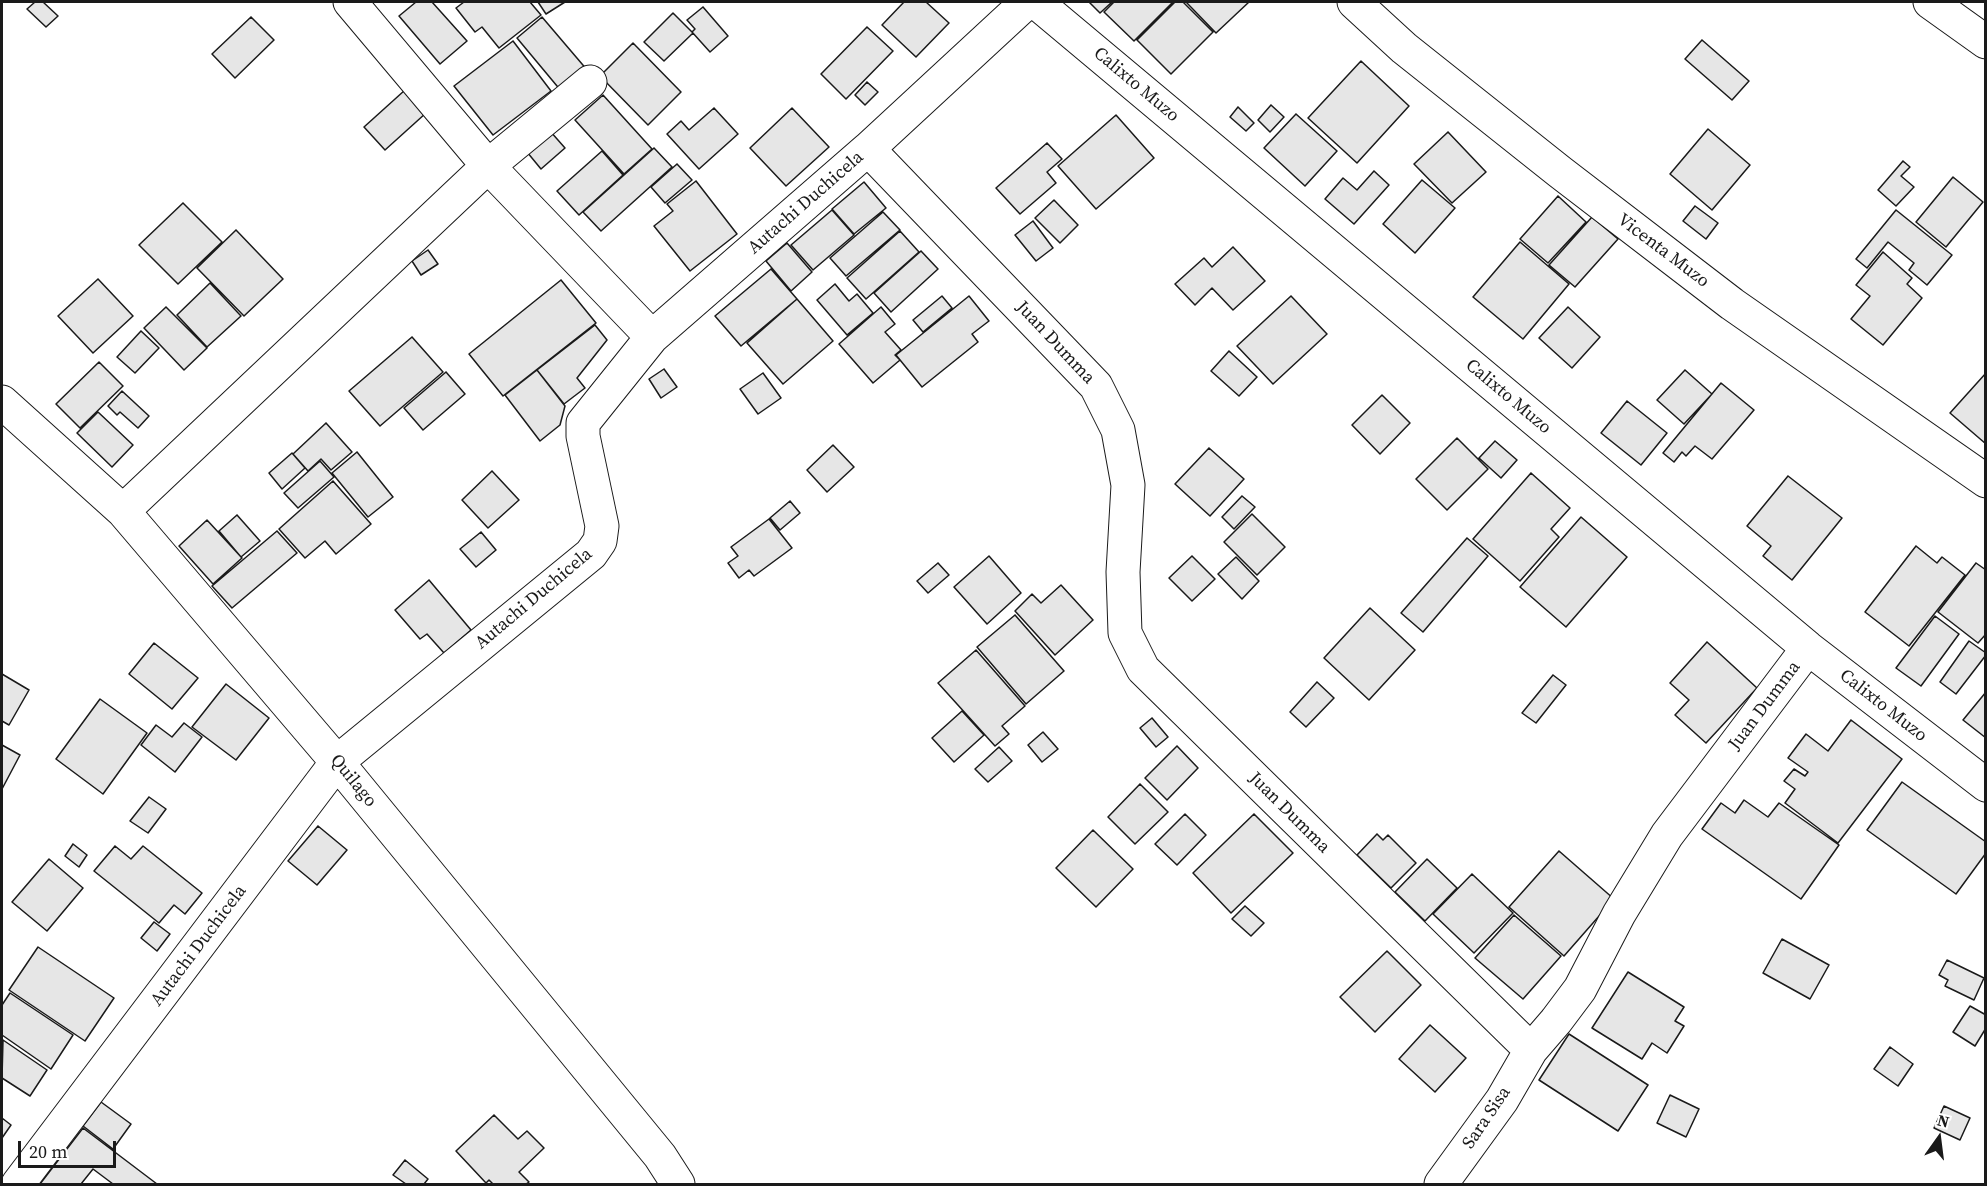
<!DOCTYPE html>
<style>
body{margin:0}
#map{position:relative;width:1987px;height:1186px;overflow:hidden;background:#fff;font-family:"Source Serif 4",serif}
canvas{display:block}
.frame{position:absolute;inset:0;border:3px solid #1a1a1a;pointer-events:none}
.north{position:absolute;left:1909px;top:1108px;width:60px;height:60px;-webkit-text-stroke:4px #fff;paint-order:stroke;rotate:14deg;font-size:16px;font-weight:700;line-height:24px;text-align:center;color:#1a1a1a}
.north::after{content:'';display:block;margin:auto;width:21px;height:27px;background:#1a1a1a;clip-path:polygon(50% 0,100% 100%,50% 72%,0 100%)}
.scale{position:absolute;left:18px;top:1141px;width:98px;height:27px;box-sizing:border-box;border:3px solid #1a1a1a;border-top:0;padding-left:8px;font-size:18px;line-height:21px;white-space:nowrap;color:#1a1a1a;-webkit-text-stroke:4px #fff;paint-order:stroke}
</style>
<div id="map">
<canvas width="1987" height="1186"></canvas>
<div class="frame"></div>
<div class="north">N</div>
<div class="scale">20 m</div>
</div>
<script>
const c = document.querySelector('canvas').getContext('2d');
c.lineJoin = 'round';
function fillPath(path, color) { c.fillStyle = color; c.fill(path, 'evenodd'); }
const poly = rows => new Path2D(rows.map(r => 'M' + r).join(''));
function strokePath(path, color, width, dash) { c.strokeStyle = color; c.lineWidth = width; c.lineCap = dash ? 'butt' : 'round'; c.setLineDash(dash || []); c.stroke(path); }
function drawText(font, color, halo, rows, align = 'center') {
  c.font = font + ' "Source Serif 4",serif'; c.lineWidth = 4.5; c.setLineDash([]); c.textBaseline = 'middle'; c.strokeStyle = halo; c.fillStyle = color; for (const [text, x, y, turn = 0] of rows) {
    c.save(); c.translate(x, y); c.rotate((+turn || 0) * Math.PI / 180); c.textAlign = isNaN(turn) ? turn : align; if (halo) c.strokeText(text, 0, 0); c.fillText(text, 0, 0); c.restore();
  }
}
const building = poly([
 [35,2,43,2,58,16,46,27,27,9,35,2],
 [416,2,432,2,467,41,440,64,399,16,416,2],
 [464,2,530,2,541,15,499,48,482,27,475,32,456,8,464,2],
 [538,2,565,2,546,14,538,2],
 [904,2,926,2,949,23,916,57,882,25,904,2],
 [1089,2,1112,2,1100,13,1089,2],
 [1114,2,1173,2,1134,41,1104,12,1114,2],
 [1175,2,1183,2,1213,32,1171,74,1137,40,1175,2],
 [1186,2,1249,2,1216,33,1186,2],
 [703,7,728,36,710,52,692,32,695,29,687,20,703,7],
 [673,13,693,33,664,61,644,42,673,13],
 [251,17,274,40,235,78,212,54,251,17],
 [542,17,588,71,562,92,517,38,542,17],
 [867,27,893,51,846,99,821,74,867,27],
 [1702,40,1749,81,1732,100,1685,59,1702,40],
 [513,41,551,91,493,135,454,86,513,41],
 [633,43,681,92,648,125,600,76,633,43],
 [1361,61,1409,106,1357,163,1308,118,1361,61],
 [867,82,878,92,865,105,855,95,867,82],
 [405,90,426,113,385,150,364,127,405,90],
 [603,95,652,149,624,174,575,120,603,95],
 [1271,105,1284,117,1270,132,1258,120,1271,105],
 [1238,107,1254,123,1246,131,1230,117,1238,107],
 [714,108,738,134,699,169,667,134,681,121,689,130,714,108],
 [792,108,829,147,786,186,750,148,792,108],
 [1296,114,1337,151,1305,186,1264,148,1296,114],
 [1116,115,1154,158,1096,209,1058,166,1116,115],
 [1708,129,1750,165,1712,210,1670,174,1708,129],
 [550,131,565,148,541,169,527,152,550,131],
 [1448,132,1486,172,1452,203,1414,164,1448,132],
 [1047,143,1062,159,1047,172,1056,183,1020,214,996,188,1047,143],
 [654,148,672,167,601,231,583,212,654,148],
 [602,151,623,175,579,215,557,191,602,151],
 [1903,161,1910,167,1901,176,1914,187,1896,206,1878,190,1903,161],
 [677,164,692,180,665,203,651,187,677,164],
 [1374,171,1389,185,1354,224,1325,199,1343,178,1357,190,1374,171],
 [1953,177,1983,202,1946,247,1916,222,1953,177],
 [1422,180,1455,208,1415,253,1383,224,1422,180],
 [696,181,737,234,690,271,654,226,673,211,667,204,696,181],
 [864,182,886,208,854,234,832,209,864,182],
 [1558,196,1586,222,1548,263,1520,239,1558,196],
 [1054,200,1078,225,1060,243,1035,218,1054,200],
 [183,203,222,242,178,284,139,245,183,203],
 [1695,206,1718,223,1706,239,1683,221,1695,206],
 [832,210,854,235,813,270,791,245,832,210],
 [1896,210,1952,255,1927,285,1909,270,1914,263,1888,242,1867,268,1856,259,1896,210],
 [883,212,900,230,846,276,830,258,883,212],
 [1592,217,1618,239,1575,287,1549,265,1592,217],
 [1033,221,1053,248,1036,261,1015,235,1033,221],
 [236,230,283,279,244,316,197,268,236,230],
 [900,231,919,252,866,299,847,278,900,231],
 [1520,242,1569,284,1523,339,1473,297,1520,242],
 [787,243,812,272,791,291,766,261,787,243],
 [1233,247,1265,281,1233,310,1212,288,1195,305,1175,284,1204,258,1212,267,1233,247],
 [428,250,438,264,421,275,412,261,428,250],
 [921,251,938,269,891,312,874,293,921,251],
 [1883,252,1912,278,1907,284,1922,298,1883,345,1851,319,1870,296,1856,285,1883,252],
 [771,269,797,299,741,346,715,316,771,269],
 [98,279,133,316,93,353,58,316,98,279],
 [561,280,596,323,503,396,469,354,561,280],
 [210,283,241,316,207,347,177,315,210,283],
 [835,284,849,301,857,294,873,313,847,335,817,300,835,284],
 [942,296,952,308,923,332,913,320,942,296],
 [969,296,989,321,972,334,978,342,922,387,896,355,969,296],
 [1291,296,1327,334,1273,384,1237,346,1291,296],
 [797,299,833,341,783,384,747,343,797,299],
 [166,307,207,348,184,370,144,328,166,307],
 [881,307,895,324,885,332,901,350,895,355,900,360,873,383,839,344,881,307],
 [1568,307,1600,337,1572,368,1539,338,1568,307],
 [595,325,607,340,577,378,585,388,564,404,537,370,595,325],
 [141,331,159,348,135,373,117,357,141,331],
 [412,337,443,372,380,426,349,391,412,337],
 [1229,351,1257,377,1239,396,1211,371,1229,351],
 [99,362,123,386,80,428,56,404,99,362],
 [664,369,677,387,661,398,649,379,664,369],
 [537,370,565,406,560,425,540,441,505,395,537,370],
 [1685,370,1712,394,1684,424,1657,400,1685,370],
 [446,372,465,394,423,430,404,408,446,372],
 [763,373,781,398,758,414,740,389,763,373],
 [1986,373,1986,444,1950,413,1986,373],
 [1721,383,1754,410,1712,459,1695,446,1686,456,1682,452,1674,462,1663,453,1721,383],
 [122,391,149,416,138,428,120,412,117,415,108,406,122,391],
 [1382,395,1410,423,1380,454,1352,425,1382,395],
 [1627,401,1667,433,1641,465,1601,433,1627,401],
 [98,412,133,445,112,467,77,433,98,412],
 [326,423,352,452,331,470,321,459,308,471,293,454,326,423],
 [1457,438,1488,469,1447,510,1416,479,1457,438],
 [1495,441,1517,460,1501,478,1479,458,1495,441],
 [833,445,854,467,827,492,807,470,833,445],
 [1209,448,1244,479,1210,516,1175,484,1209,448],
 [357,452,393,497,368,517,332,473,357,452],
 [292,453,305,468,282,489,269,473,292,453],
 [320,461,334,477,298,508,284,493,320,461],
 [492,471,519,500,488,528,462,500,492,471],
 [1531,473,1570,508,1551,529,1559,537,1520,581,1473,539,1531,473],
 [1788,476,1842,518,1792,580,1763,556,1771,546,1747,526,1788,476],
 [333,481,371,524,336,554,325,541,305,558,279,529,333,481],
 [1242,496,1255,507,1234,529,1222,517,1242,496],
 [790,501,800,513,780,530,770,518,790,501],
 [1252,514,1285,547,1257,575,1224,542,1252,514],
 [237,515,260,541,241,557,219,531,237,515],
 [1581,517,1627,557,1566,627,1520,587,1581,517],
 [769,519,792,548,754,576,749,570,739,578,728,563,738,556,731,547,769,519],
 [207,520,242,558,213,584,179,546,207,520],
 [277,531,297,553,232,608,212,586,277,531],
 [481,532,496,550,476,567,460,549,481,532],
 [1467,538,1488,556,1423,632,1401,613,1467,538],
 [1916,546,1937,563,1942,557,1965,575,1909,646,1865,612,1916,546],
 [989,556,1021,593,987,624,954,587,989,556],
 [1192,556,1215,579,1192,601,1169,578,1192,556],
 [1236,557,1259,581,1242,599,1218,574,1236,557],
 [938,563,949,575,928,593,917,581,938,563],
 [1976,563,1986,570,1986,634,1978,643,1938,612,1976,563],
 [429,580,471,630,444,653,427,634,420,639,395,610,429,580],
 [1061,585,1093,620,1055,655,1015,611,1032,594,1041,603,1061,585],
 [1370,608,1415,650,1369,700,1324,658,1370,608],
 [1015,615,1064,671,1026,704,977,647,1015,615],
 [1935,616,1959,634,1921,686,1896,668,1935,616],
 [1969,641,1986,653,1986,655,1956,694,1940,682,1969,641],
 [1707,642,1757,688,1706,743,1675,715,1689,700,1670,683,1707,642],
 [154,643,198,678,172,709,129,674,154,643],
 [976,650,1025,706,1002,726,1009,734,995,746,938,683,976,650],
 [2,674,29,690,9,725,2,721,2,674],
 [1553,675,1566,685,1536,723,1522,713,1553,675],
 [1317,682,1334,698,1306,727,1290,712,1317,682],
 [226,684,269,718,236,760,192,727,226,684],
 [1986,692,1986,738,1963,720,1986,692],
 [100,699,147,733,103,794,56,759,100,699],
 [962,711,984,735,954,762,932,738,962,711],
 [1152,718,1168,737,1156,747,1140,728,1152,718],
 [1851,720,1902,759,1838,843,1785,803,1795,789,1784,781,1794,769,1805,776,1808,772,1788,758,1806,734,1828,751,1851,720],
 [184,723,202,737,175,772,141,745,156,725,172,737,184,723],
 [1043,732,1058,749,1042,762,1028,745,1043,732],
 [2,745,20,755,2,789,2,745],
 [1177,746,1198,768,1167,800,1145,778,1177,746],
 [999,747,1012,761,988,782,975,769,999,747],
 [1902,782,1986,842,1986,853,1956,894,1867,830,1902,782],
 [1140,784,1168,812,1135,844,1108,817,1140,784],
 [149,797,166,809,148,833,130,821,149,797],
 [1744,800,1768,817,1779,803,1839,845,1801,899,1702,829,1721,803,1735,813,1744,800],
 [1185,814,1206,835,1177,865,1155,844,1185,814],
 [1254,814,1293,853,1231,913,1193,873,1254,814],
 [318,826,347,850,317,885,288,861,318,826],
 [1093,830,1133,869,1096,907,1056,868,1093,830],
 [1377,834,1383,840,1388,835,1416,863,1391,888,1357,855,1377,834],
 [73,844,87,855,79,867,65,856,73,844],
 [115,846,131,859,143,846,202,893,185,914,174,905,159,923,94,871,115,846],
 [1559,851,1614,899,1564,956,1509,907,1559,851],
 [49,859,83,888,47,931,12,902,49,859],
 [1427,859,1457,888,1425,921,1395,892,1427,859],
 [1472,874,1513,913,1474,953,1433,914,1472,874],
 [1245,906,1264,923,1251,936,1232,919,1245,906],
 [1514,915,1561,956,1523,999,1475,958,1514,915],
 [154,922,170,934,157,951,141,938,154,922],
 [1782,939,1829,965,1810,999,1763,973,1782,939],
 [38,947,114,998,85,1041,9,990,38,947],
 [1387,951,1421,985,1375,1032,1340,997,1387,951],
 [1947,960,1984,978,1974,1000,1945,986,1948,980,1939,975,1947,960],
 [1628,972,1684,1007,1675,1021,1684,1026,1667,1053,1652,1043,1642,1059,1592,1028,1628,972],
 [10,993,73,1035,51,1069,2,1035,2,1005,10,993],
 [1970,1006,1986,1015,1986,1028,1975,1046,1953,1032,1970,1006],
 [1430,1025,1466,1058,1435,1092,1399,1059,1430,1025],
 [1569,1034,1648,1085,1618,1131,1539,1080,1569,1034],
 [3,1040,47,1070,30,1096,2,1078,3,1040],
 [1890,1047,1913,1064,1898,1086,1874,1069,1890,1047],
 [1670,1095,1699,1109,1686,1137,1657,1123,1670,1095],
 [101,1102,131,1124,113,1149,83,1126,101,1102],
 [1944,1106,1970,1118,1960,1140,1934,1128,1944,1106],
 [494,1115,518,1139,527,1131,544,1148,519,1172,529,1182,526,1184,493,1184,489,1180,486,1183,456,1151,494,1115],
 [2,1118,11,1125,2,1138,2,1118],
 [83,1128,157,1184,113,1184,93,1169,81,1184,40,1184,83,1128],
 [405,1160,428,1179,424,1184,406,1184,393,1175,405,1160]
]);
fillPath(building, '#e6e6e6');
strokePath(building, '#1a1a1a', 1.5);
const minor = poly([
 [350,2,488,166,652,337],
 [1036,2,1808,648,1986,785],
 [1354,2,1404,48,1560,172,1732,304,1986,481],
 [1930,2,1986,42],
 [868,149,1096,386,1118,430,1128,485,1123,572,1125,633,1143,669,1531,1050,1556,1021,1580,989,1619,914,1667,835,1808,648],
 [2,402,123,511,337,762,660,1156,678,1184],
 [123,511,488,166,590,82],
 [18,1184,337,762,591,554,600,541,602,526,583,436,583,423,652,337,868,149,1027,2],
 [1441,1184,1502,1100,1531,1050]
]);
strokePath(minor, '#1a1a1a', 35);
strokePath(minor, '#fff', 33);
drawText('18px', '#1a1a1a', '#fff', [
 ["Calixto Muzo",1136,85,40],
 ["Autachi Duchicela",806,203,-41],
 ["Vicenta Muzo",1663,251,37],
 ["Juan Dumma",1055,343,47],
 ["Calixto Muzo",1508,397,40],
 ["Autachi Duchicela",534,599,-40],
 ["Juan Dumma",1765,706,-53],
 ["Calixto Muzo",1883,706,38],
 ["Quilago",353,781,51],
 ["Juan Dumma",1289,813,45],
 ["Autachi Duchicela",199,946,-53],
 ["Sara Sisa",1487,1118,-56]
]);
</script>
